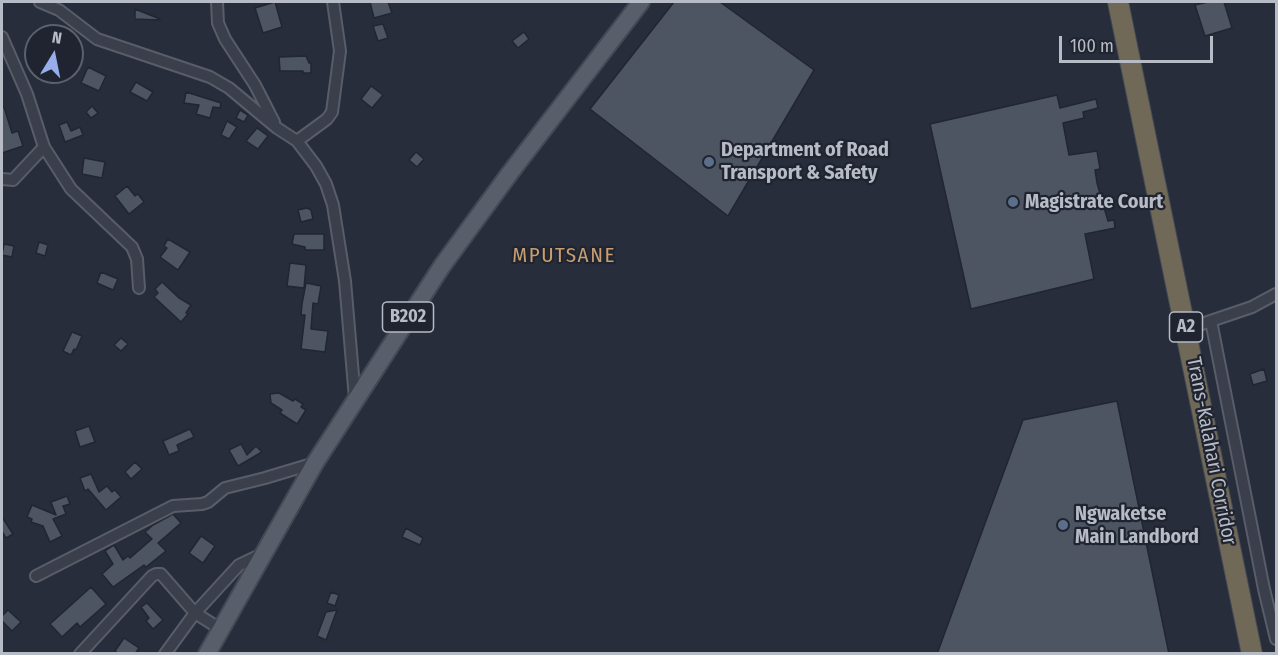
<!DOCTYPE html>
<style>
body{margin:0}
#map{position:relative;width:1278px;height:655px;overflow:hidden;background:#272d3a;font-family:"Fira Sans Condensed",sans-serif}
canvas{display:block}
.frame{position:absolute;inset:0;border:3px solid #b6bbc6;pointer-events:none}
.north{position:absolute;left:24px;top:24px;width:60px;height:60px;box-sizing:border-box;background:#1f2430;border:2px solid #5b606c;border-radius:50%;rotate:10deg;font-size:16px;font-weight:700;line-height:24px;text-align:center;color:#b6bbc6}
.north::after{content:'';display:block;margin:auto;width:21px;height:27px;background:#96afeb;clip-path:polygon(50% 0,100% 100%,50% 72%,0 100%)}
.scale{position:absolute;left:1059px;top:36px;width:154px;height:27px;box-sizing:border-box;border:3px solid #b6bbc6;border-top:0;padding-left:8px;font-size:18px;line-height:21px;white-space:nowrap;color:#b6bbc6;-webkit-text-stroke:4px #1f2430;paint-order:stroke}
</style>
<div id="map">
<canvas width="1278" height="655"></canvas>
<div class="frame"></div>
<div class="north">N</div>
<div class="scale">100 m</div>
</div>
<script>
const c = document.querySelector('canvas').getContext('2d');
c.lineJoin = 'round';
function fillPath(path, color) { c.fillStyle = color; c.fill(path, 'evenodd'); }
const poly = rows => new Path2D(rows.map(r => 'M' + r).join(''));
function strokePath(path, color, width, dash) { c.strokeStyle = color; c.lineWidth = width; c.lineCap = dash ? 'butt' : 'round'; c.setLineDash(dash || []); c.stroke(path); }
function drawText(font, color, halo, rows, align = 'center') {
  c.font = font + ' "Fira Sans Condensed",sans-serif'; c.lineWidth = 4.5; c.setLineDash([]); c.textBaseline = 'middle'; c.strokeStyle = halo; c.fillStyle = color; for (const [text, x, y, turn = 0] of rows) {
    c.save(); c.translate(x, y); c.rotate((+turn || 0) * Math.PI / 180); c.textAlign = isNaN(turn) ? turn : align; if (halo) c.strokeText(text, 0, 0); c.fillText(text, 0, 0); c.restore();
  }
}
const building = poly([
 [275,2,282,27,263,33,255,8,275,2],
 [370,2,388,2,392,13,374,18,370,2],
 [674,2,720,2,814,70,728,216,590,109,674,2],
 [1208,2,1224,2,1232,28,1205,36,1195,5,1208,2],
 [135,9,160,19,160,20,135,19,135,9],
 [383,24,388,38,378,41,373,26,383,24],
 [524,32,529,39,518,48,512,41,524,32],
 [306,56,309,63,311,63,311,73,303,73,303,71,280,71,279,57,306,56],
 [88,67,106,76,99,91,81,83,88,67],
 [136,82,153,92,147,101,130,92,136,82],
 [371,86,383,95,372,108,361,99,371,86],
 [186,92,221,103,220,108,213,107,210,118,196,114,199,105,184,103,186,92],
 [1057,95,1060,108,1096,99,1098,108,1083,112,1084,118,1063,123,1069,155,1097,151,1100,169,1095,170,1097,183,1108,221,1114,220,1115,228,1085,234,1094,279,971,309,930,124,1057,95],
 [92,106,98,113,91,118,86,112,92,106],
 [2,107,4,107,12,133,18,131,23,146,2,153,2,107],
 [240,110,248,115,244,122,236,118,240,110],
 [227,121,237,127,229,139,221,135,227,121],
 [67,122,71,131,80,127,83,135,65,142,59,125,67,122],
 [257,128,268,136,258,149,246,141,257,128],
 [416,152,424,159,417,167,409,160,416,152],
 [84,158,105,162,102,178,82,174,84,158],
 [127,186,135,196,138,194,144,202,129,214,115,196,127,186],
 [307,208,311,210,313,219,301,222,298,210,307,208],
 [294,234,324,234,324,250,305,250,305,247,292,244,294,234],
 [168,239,190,252,178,270,160,257,167,248,164,246,168,239],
 [39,242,48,245,45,256,36,253,39,242],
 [4,244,14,246,12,257,2,255,4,244],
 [290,263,306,265,304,288,287,286,290,263],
 [101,272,118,279,113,290,97,283,101,272],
 [162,282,179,298,191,305,186,313,188,314,181,322,154,297,158,293,155,289,162,282],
 [306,283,321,286,318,304,313,303,311,329,328,331,325,352,301,349,305,315,301,315,302,304,306,283],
 [72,332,82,336,76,350,74,349,71,355,63,351,72,332],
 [121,338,128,344,121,351,114,345,121,338],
 [1264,369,1267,381,1253,385,1250,374,1264,369],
 [279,393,293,401,295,399,303,404,301,407,306,410,297,424,280,413,282,410,271,403,270,394,279,393],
 [1117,401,1169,654,937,654,1023,420,1117,401],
 [89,426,95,442,80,447,75,431,89,426],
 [190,429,194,437,177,445,179,451,169,455,163,441,190,429],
 [241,444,247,455,256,446,262,452,238,466,229,450,241,444],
 [135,462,142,469,131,479,125,472,135,462],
 [91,474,99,492,107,486,112,492,115,490,121,497,106,510,88,489,85,491,80,478,91,474],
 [67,496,70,504,63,506,66,514,53,519,62,536,50,542,43,526,31,522,32,519,27,517,32,505,56,515,51,502,67,496],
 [173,514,181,523,158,543,166,551,146,567,144,565,113,587,102,574,113,564,105,551,114,545,123,560,128,556,130,558,152,539,145,532,153,525,173,514],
 [2,517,13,534,6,538,2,531,2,517],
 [406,528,423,538,420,545,402,537,406,528],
 [201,536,215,546,203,563,189,553,201,536],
 [91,587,106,604,80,627,77,623,62,637,50,624,91,587],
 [331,592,339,595,335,606,327,603,331,592],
 [147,603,163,620,153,629,146,621,149,618,141,607,147,603],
 [8,610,21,622,12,631,2,621,2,616,8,610],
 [337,610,326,640,317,636,326,612,337,610],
 [124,638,139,648,135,654,119,654,115,651,124,638]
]);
fillPath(building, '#4d5563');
strokePath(building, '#212632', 1.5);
const street = poly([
 [40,2,59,10,97,39,210,77,229,88,277,128,297,141,316,166,326,184,333,205,345,281,355,399],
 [217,2,218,23,225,39,255,85,274,122],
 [2,37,27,94,44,147,71,189,132,247,137,259,139,288],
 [297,141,327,119,332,112,340,51,333,2],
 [2,179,13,180,44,147],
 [1211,321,1264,589,1276,639],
 [1187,329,1252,307,1276,294],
 [36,576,173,506,202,504,208,502,225,488,265,478,315,463],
 [80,654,152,576,156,574,161,574,195,613,222,630],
 [165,654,195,613,239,565,264,553]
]);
const primary = poly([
 [207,654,315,463,442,266,510,173,641,2]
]);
const highway = poly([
 [1118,2,1252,654]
]);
strokePath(street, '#585d69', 14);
strokePath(primary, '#434854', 20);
strokePath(highway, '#454a56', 22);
strokePath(street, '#3a3f4b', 10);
strokePath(primary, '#585e6a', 16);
strokePath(highway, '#706958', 20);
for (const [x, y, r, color] of [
 [709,162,6,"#5c6f8a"],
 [1013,202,6,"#5c6f8a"],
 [1063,525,6,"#5c6f8a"]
]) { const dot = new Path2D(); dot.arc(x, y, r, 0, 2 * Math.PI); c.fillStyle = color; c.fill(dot); strokePath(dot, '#1f2430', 2); }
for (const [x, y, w] of [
 [408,317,51],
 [1186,327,33]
]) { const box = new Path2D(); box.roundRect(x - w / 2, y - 15, w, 30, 4.5); c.fillStyle = '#1f2430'; c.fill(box); strokePath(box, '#b6bbc6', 1.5); }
drawText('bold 18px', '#b6bbc6', null, [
 ["B202",408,317],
 ["A2",1186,327]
]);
drawText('bold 20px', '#b6bbc6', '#1f2430', [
 ["Department of Road",721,150],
 ["Transport & Safety",721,173],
 ["Magistrate Court",1025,202],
 ["Ngwaketse",1075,514],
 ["Main Landbord",1075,537]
], 'left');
drawText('20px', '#b6bbc6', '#1f2430', [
 ["Trans-Kalahari Corridor",1211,451,79]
]);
c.letterSpacing = '1.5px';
drawText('21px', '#c79e70', '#1f2430', [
 ["MPUTSANE",564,256]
]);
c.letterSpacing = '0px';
</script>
